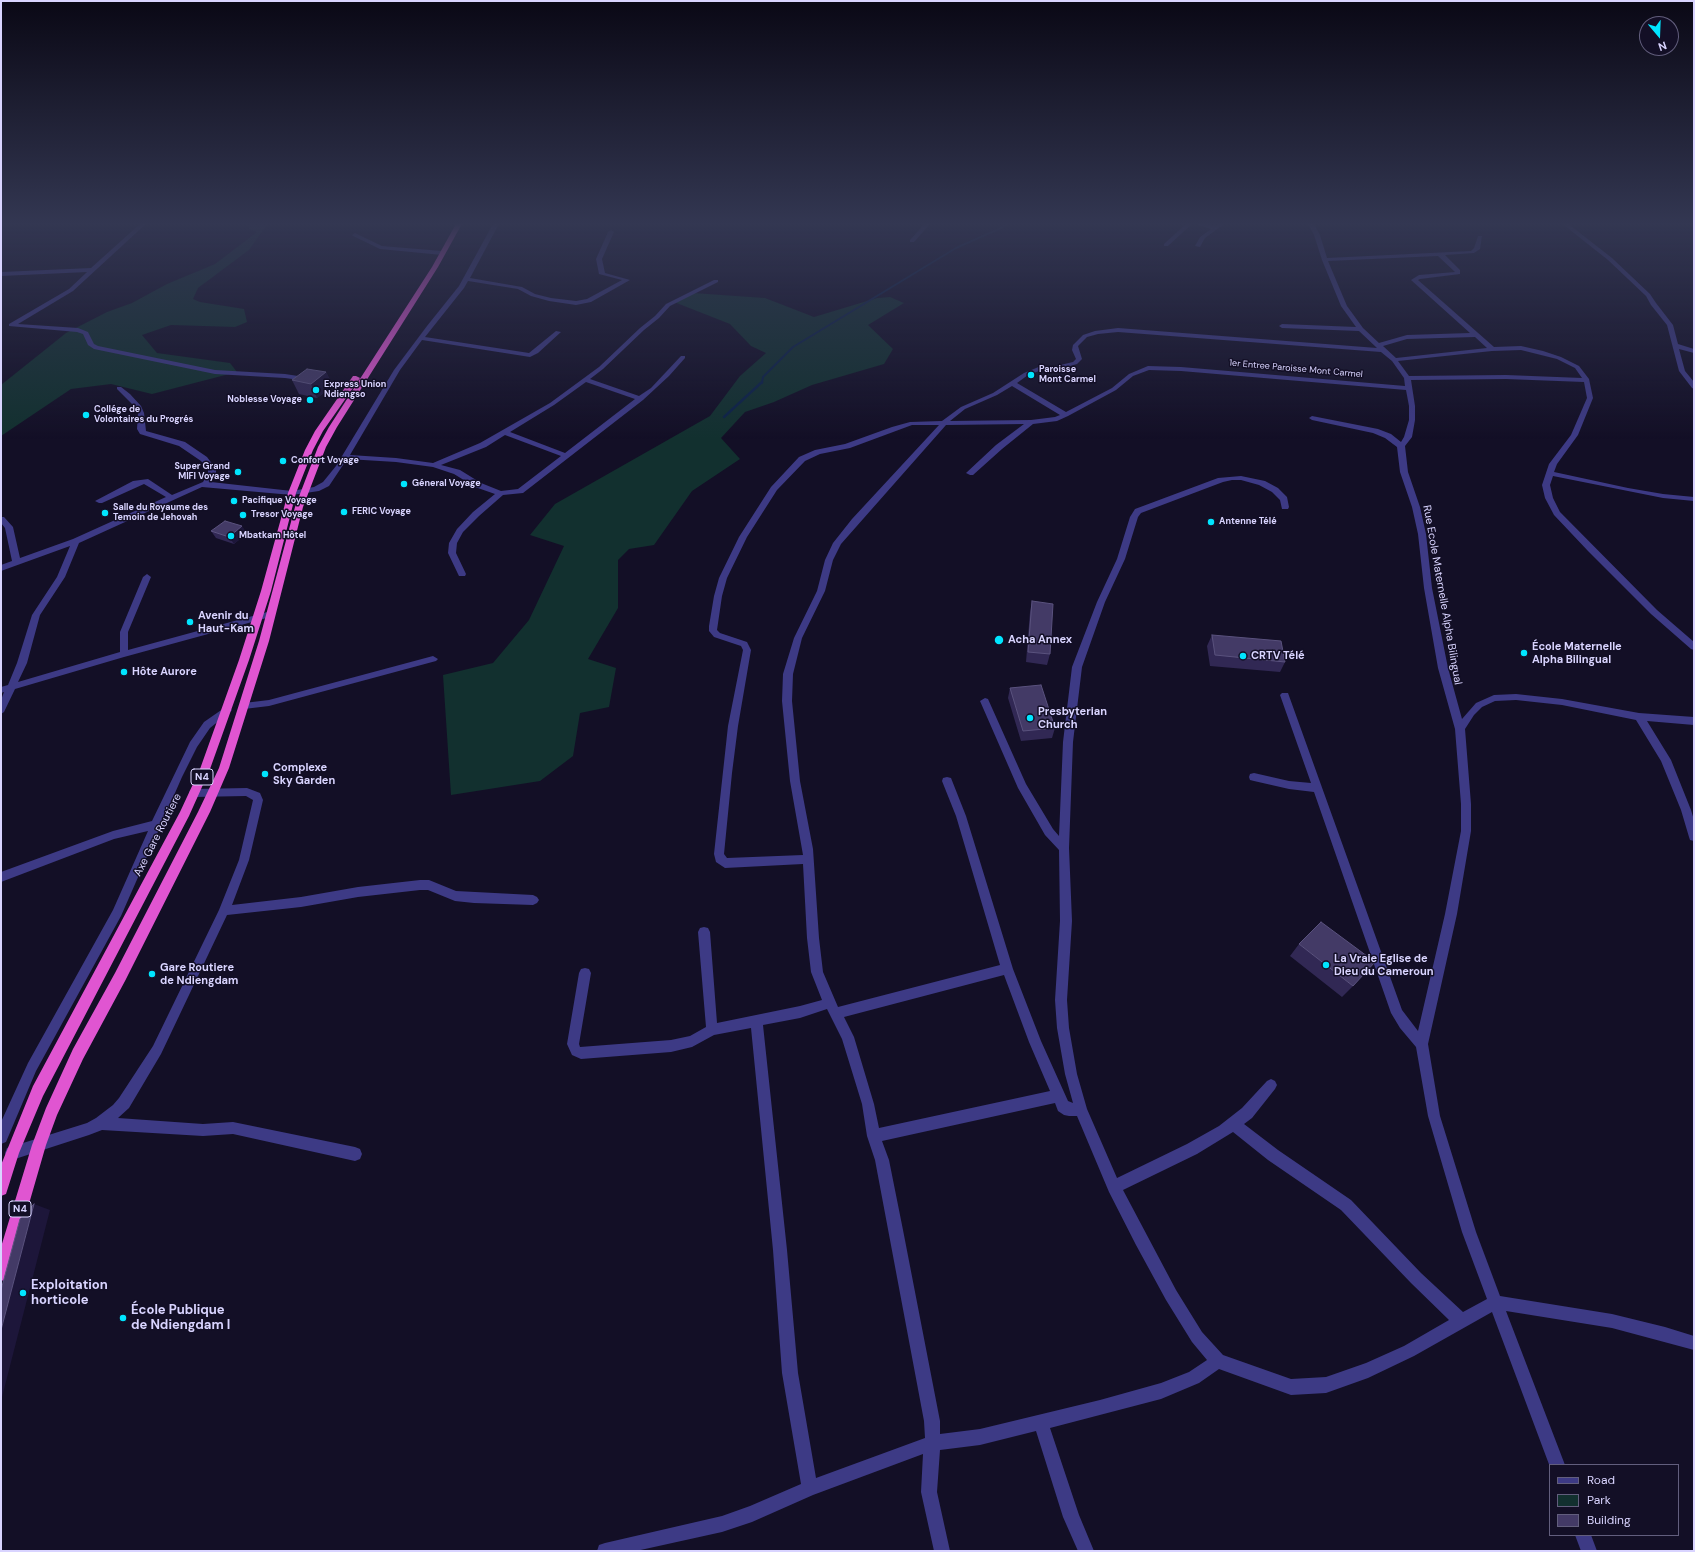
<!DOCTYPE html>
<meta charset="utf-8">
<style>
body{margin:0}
#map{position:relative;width:1695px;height:1552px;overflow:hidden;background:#130f26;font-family:"DM Sans",sans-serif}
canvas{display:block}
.frame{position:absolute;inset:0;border:2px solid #d9d4ff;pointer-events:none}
.legend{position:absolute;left:1549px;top:1464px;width:130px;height:72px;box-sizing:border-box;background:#130f26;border:1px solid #625e7d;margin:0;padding:5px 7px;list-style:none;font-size:12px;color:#d9d4ff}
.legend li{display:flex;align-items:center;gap:8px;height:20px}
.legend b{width:20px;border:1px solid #625e7d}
.north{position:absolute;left:1639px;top:16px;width:40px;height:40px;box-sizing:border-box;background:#130f26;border:1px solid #625e7d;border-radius:50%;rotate:161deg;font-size:11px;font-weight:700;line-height:16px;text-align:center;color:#d9d4ff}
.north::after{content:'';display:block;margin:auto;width:14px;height:18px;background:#00e5ff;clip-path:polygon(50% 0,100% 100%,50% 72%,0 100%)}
</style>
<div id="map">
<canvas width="1695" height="1552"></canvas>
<div class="frame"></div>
<ul class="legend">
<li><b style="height:5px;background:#3d3a85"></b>Road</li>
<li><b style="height:11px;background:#12302f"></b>Park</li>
<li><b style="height:11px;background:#433a66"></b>Building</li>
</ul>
<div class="north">N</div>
</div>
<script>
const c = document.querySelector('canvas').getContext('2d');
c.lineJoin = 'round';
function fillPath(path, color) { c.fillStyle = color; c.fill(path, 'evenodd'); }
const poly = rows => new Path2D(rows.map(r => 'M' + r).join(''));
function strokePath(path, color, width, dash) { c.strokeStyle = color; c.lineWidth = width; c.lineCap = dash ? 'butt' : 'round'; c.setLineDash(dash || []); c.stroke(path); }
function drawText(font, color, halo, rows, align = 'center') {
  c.font = font + ' "DM Sans",sans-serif'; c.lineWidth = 3; c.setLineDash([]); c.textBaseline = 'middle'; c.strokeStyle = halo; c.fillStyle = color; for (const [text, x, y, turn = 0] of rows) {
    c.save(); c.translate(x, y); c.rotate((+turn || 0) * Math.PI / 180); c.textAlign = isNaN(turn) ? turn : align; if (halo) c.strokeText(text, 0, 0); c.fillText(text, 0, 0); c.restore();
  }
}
fillPath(poly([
 [248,222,269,222,249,250,198,288,193,299,200,302,244,309,247,322,235,327,171,325,142,335,157,353,230,363,237,372,152,394,111,384,71,389,1,436,1,385,66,333,107,312,132,303,167,284,215,264,257,232,249,229],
 [693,293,765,298,814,317,877,298,890,297,904,303,868,325,893,349,884,364,812,385,774,402,745,412,721,438,740,459,692,491,654,545,629,549,618,560,618,608,588,659,616,668,609,707,580,713,573,756,540,781,451,795,443,675,493,663,529,620,564,546,530,535,555,504,710,416,740,376,766,353,751,346,730,324,674,302]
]), '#12302f');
strokePath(poly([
 [762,383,763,377,793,347,956,248,1001,228,1009,222]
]), '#0c2248', 2);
strokePath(poly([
 [724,417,762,382]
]), '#0c2248', 2.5);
fillPath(poly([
 [142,222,148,222,73,291,18,324,78,328,88,332,94,344,98,346,215,370,285,374,350,384,352,385,352,387,285,378,215,374,94,349,88,345,83,334,77,332,9,326,9,324,69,289,87,272,1,276,1,272,91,268,142,222],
 [494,222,500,222,470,278,522,287,535,294,551,298,576,301,587,299,622,280,599,274,596,259,608,232,611,230,614,232,602,259,605,273,630,280,591,302,576,305,549,301,531,296,518,289,468,281,464,288,425,337,529,353,556,331,561,332,538,353,530,357,422,340,400,370,350,455,396,458,433,463,480,443,550,403,599,367,640,328,655,316,666,304,714,280,718,280,718,282,670,306,659,318,644,330,603,369,590,379,639,396,651,388,681,356,685,356,685,358,669,376,643,400,523,493,503,495,479,516,463,532,457,543,456,553,466,574,465,576,459,576,458,574,448,553,449,543,457,529,473,512,495,494,475,487,454,474,433,467,396,462,347,459,329,486,319,491,292,495,202,487,79,543,65,577,40,615,27,663,18,682,120,652,120,632,143,577,147,574,151,577,128,632,128,650,271,611,275,614,274,616,124,657,15,689,4,712,1,714,1,700,4,692,1,693,1,687,8,685,17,663,32,615,57,577,70,546,1,571,1,565,12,561,5,528,1,523,1,517,4,517,13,527,20,558,73,539,166,497,144,484,102,503,99,503,95,501,133,481,148,479,172,495,203,482,208,473,208,469,201,461,179,446,140,434,137,429,138,413,135,407,117,389,117,387,121,387,130,394,141,406,144,413,146,431,185,442,207,457,216,469,216,473,211,482,292,491,314,487,323,482,336,466,394,370,427,326,459,286,494,222],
 [586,382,635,399,565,453,510,432,554,405,586,382],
 [505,435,561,456,518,489,501,491,481,483,460,470,441,465,486,447,505,435],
 [926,222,932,222,914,242,910,242,910,240,926,222],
 [1188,222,1200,222,1215,226,1221,222,1227,222,1205,238,1200,247,1195,246,1200,237,1211,229,1193,223,1168,246,1164,246,1164,244,1188,222],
 [1307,222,1313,222,1320,235,1327,258,1471,251,1474,248,1478,236,1482,236,1480,249,1474,253,1445,255,1460,270,1460,274,1420,279,1418,280,1494,347,1521,346,1543,351,1561,357,1579,366,1589,379,1593,398,1578,435,1557,464,1554,472,1628,488,1663,494,1694,497,1694,501,1663,498,1553,476,1550,485,1553,498,1560,512,1657,610,1694,642,1694,650,1691,649,1651,614,1588,551,1554,515,1545,498,1542,485,1549,464,1571,435,1587,398,1584,382,1506,379,1411,380,1415,406,1415,420,1412,437,1405,446,1408,472,1420,507,1426,534,1432,588,1448,668,1462,719,1476,703,1494,695,1516,694,1562,699,1639,713,1694,717,1694,725,1647,721,1671,760,1691,810,1694,820,1694,841,1690,840,1689,837,1681,810,1661,761,1636,720,1562,705,1516,700,1495,701,1482,707,1474,715,1465,729,1471,804,1471,831,1457,914,1428,1044,1440,1116,1476,1232,1500,1296,1612,1314,1665,1327,1694,1336,1694,1350,1612,1328,1506,1311,1565,1465,1550,1465,1550,1467,1492,1312,1414,1356,1368,1378,1326,1393,1291,1395,1219,1369,1199,1383,1161,1399,1050,1428,1079,1515,1094,1551,1078,1551,1063,1517,1036,1431,980,1445,940,1450,937,1492,950,1551,934,1551,921,1492,923,1454,813,1495,752,1522,722,1532,636,1551,597,1551,599,1545,605,1543,722,1516,750,1506,801,1484,782,1373,773,1250,751,1028,714,1035,692,1047,671,1052,581,1059,572,1055,567,1044,579,973,581,969,585,968,589,969,591,973,579,1044,580,1047,671,1040,690,1036,706,1027,698,932,700,928,704,927,708,928,710,932,717,1023,800,1006,822,1000,811,972,807,938,803,864,725,868,716,862,714,854,728,726,743,650,741,646,714,637,709,631,709,626,714,596,719,578,739,537,771,487,799,457,815,450,845,444,892,427,910,422,942,421,961,407,993,393,1024,373,1041,366,1056,366,1073,362,1076,359,1072,350,1073,345,1083,335,1095,331,1118,328,1377,348,1359,331,1282,328,1279,326,1282,324,1356,327,1341,306,1322,260,1314,235,1307,222],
 [1438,256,1455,272,1419,275,1411,280,1470,333,1407,335,1379,343,1363,328,1347,306,1328,261,1438,256],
 [1118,332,1381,352,1392,361,1404,378,1405,386,1181,367,1148,366,1129,374,1112,388,1066,412,1017,383,1028,375,1042,370,1056,370,1077,364,1082,359,1078,346,1087,337,1098,334,1118,332],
 [1475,337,1487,348,1396,358,1383,346,1407,339,1475,337],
 [1521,350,1557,359,1575,368,1582,378,1506,375,1409,376,1398,361,1492,351,1521,350],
 [1149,370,1181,371,1406,390,1409,406,1409,420,1404,437,1401,442,1391,434,1378,429,1312,416,1309,418,1312,420,1373,433,1385,438,1397,447,1400,472,1412,507,1418,534,1424,588,1438,668,1455,729,1461,804,1461,831,1445,914,1418,1031,1402,1010,1288,693,1282,693,1280,695,1311,783,1289,781,1254,773,1250,774,1249,777,1250,780,1254,781,1289,789,1314,792,1391,1013,1400,1028,1416,1047,1428,1116,1462,1232,1487,1299,1463,1312,1421,1273,1351,1200,1278,1150,1244,1124,1252,1118,1275,1089,1277,1085,1275,1081,1271,1079,1267,1081,1242,1108,1219,1126,1187,1144,1117,1178,1087,1109,1077,1074,1069,1028,1067,1000,1072,921,1069,848,1073,742,1082,667,1105,602,1125,559,1138,517,1141,513,1223,482,1232,480,1241,480,1259,485,1272,492,1280,500,1282,509,1288,509,1289,507,1287,497,1278,488,1265,481,1241,476,1218,478,1135,509,1130,517,1117,559,1097,602,1072,667,1063,742,1059,836,1053,829,1026,784,988,699,985,698,980,701,1018,788,1045,835,1059,850,1060,921,1055,1000,1057,1028,1065,1074,1073,1103,1068,1101,1041,1041,1013,969,966,816,951,778,947,777,943,778,942,781,956,816,1000,965,838,1007,823,972,819,938,813,849,800,781,792,701,793,674,802,638,825,591,833,560,841,544,946,425,1024,424,996,445,966,473,970,475,973,475,1002,449,1033,424,1057,421,1068,416,1116,390,1133,376,1149,370],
 [1012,386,1060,415,1055,417,1031,420,950,421,965,409,997,395,1012,386],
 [912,425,939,425,852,519,833,543,825,560,817,591,794,638,783,674,782,701,790,781,803,855,727,858,724,854,732,773,738,726,751,650,747,642,720,633,717,630,722,596,727,578,747,537,777,490,805,461,820,454,850,448,912,425],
 [1004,975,1029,1042,1050,1091,879,1128,874,1104,854,1037,844,1017,1004,975],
 [827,1009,842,1039,862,1104,867,1136,875,1160,924,1421,925,1438,816,1478,798,1373,787,1250,763,1025,800,1018,827,1009],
 [1055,1103,1058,1111,1064,1115,1069,1116,1077,1116,1109,1192,1136,1245,1166,1300,1192,1342,1207,1360,1189,1372,1161,1383,1100,1400,980,1429,940,1434,940,1421,903,1230,889,1160,882,1141,1055,1103],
 [1233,1132,1268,1160,1341,1210,1411,1283,1449,1320,1404,1346,1366,1363,1326,1377,1291,1379,1223,1355,1202,1332,1176,1290,1123,1190,1197,1154,1233,1132],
 [1560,222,1566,222,1612,258,1650,294,1656,303,1673,325,1678,344,1694,349,1694,353,1679,349,1685,371,1694,382,1694,389,1692,388,1679,371,1667,325,1651,305,1646,296,1608,260,1560,222],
 [355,233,382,246,442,251,445,253,442,255,380,249,353,236,352,235,355,233],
 [433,656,438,659,436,661,269,706,244,709,239,706,244,703,269,700,433,656],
 [227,706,232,710,230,712,210,728,197,747,182,777,121,916,36,1071,6,1142,1,1144,1,1122,28,1063,113,910,148,831,114,839,1,882,1,872,113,831,152,821,190,742,204,722,227,706],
 [247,788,260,793,263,800,249,860,232,905,301,897,358,887,420,880,429,880,456,891,533,895,537,897,539,900,537,903,533,905,474,903,455,901,428,890,420,890,358,897,301,907,227,915,161,1054,129,1108,118,1118,203,1124,233,1122,355,1147,360,1149,362,1154,360,1159,355,1161,233,1134,203,1136,102,1130,89,1135,12,1160,7,1158,5,1153,7,1148,87,1123,96,1118,113,1105,119,1098,153,1046,219,910,239,860,253,800,246,796,194,797,190,796,189,793,190,790,194,789,247,788],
 [1575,1535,1591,1535,1597,1551,1581,1551,1575,1535]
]), '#3d3a85');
fillPath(poly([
 [457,222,463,222,438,267,337,427,326,447,303,507,269,641,229,768,210,812,125,981,83,1059,57,1115,46,1145,9,1273,7,1279,1,1281,1,1247,32,1145,46,1108,73,1049,115,973,198,812,219,768,259,641,295,507,318,447,329,427,432,267,457,222],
 [353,376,356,376,360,378,323,431,313,450,296,493,271,591,249,660,210,769,189,816,43,1096,19,1153,6,1194,1,1196,1,1165,33,1086,180,812,200,769,239,660,261,591,288,493,305,450,315,431,353,376]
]), '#e055d1');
fillPath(poly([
 [326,372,333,386,317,398,299,394,292,380],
 [211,531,247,533,234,544,216,538],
 [1032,601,1050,654,1047,665,1026,662,1030,612],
 [1212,635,1285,662,1280,672,1210,666,1207,646],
 [1010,688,1055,728,1052,738,1021,741,1008,698],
 [1299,944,1353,986,1342,997,1290,956]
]), '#312854');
fillPath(poly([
 [326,372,333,386,317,398,311,384],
 [242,526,247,533,234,544,229,537],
 [34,1204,50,1210,1,1401,1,1330]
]), '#1d163a');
const building = poly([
 [307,369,326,372,311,384,292,380,307,369],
 [225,521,242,526,229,537,211,531,225,521],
 [1032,601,1053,604,1050,654,1028,652,1032,601],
 [1212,635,1281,641,1285,662,1215,655,1212,635],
 [1041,685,1055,728,1023,731,1010,688,1041,685],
 [1321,922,1375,962,1353,986,1299,944,1321,922],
 [34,1204,1,1330,1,1290,20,1219,34,1204]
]);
fillPath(building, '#433a66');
strokePath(building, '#5a527e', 1);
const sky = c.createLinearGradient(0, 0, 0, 439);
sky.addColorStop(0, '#0a0815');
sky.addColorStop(0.51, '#333752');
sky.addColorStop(1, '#33375200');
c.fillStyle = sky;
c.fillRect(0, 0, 1695, 439);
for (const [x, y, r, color] of [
 [1031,375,4,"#00e5ff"],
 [316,390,4,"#00e5ff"],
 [310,400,4,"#00e5ff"],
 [86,415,4,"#00e5ff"],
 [283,461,4,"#00e5ff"],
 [238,472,4,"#00e5ff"],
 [404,484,4,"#00e5ff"],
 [234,501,4,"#00e5ff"],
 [344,512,4,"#00e5ff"],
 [105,513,4,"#00e5ff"],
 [243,515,4,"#00e5ff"],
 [1211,522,4,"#00e5ff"],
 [231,536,4,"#00e5ff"],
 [190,622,4,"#00e5ff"],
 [999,640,5,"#00e5ff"],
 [1524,653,4,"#00e5ff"],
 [1243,656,4,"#00e5ff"],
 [124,672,4,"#00e5ff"],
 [1030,718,4,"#00e5ff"],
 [265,774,4,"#00e5ff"],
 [1326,965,4,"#00e5ff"],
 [152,974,4,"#00e5ff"],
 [23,1293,4,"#00e5ff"],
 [123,1318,4,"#00e5ff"]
]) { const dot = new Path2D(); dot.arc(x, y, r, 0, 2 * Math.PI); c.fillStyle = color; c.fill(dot); strokePath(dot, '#130f26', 1.5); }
drawText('9px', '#d9d4ff', '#130f26', [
 ["1er Entree Paroisse Mont Carmel",1296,369,5]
]);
drawText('bold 9px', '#d9d4ff', '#130f26', [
 ["Paroisse",1039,370],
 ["Mont Carmel",1039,380],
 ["Express Union",324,385],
 ["Ndiengso",324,395],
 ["Noblesse Voyage",302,400,"right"],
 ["Collége de",94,410],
 ["Volontaires du Progrés",94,420],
 ["Confort Voyage",291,461],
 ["Super Grand",230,467,"right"],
 ["MIFI Voyage",230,477,"right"],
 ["Géneral Voyage",412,484],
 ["Pacifique Voyage",242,501],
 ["Salle du Royaume des",113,508],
 ["Temoin de Jehovah",113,518],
 ["FERIC Voyage",352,512],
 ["Tresor Voyage",251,515],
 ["Antenne Télé",1219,522],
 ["Mbatkam Hôtel",239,536]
], 'left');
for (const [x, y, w] of [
 [202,777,22],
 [20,1209,22]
]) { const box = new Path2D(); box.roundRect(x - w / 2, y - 8, w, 16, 3); c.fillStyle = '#130f26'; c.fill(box); strokePath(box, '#d9d4ff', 1); }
drawText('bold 10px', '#d9d4ff', null, [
 ["N4",202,777],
 ["N4",20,1209]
]);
drawText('11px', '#d9d4ff', '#130f26', [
 ["Rue Ecole Maternelle Alpha Bilingual",1442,595,80],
 ["Axe Gare Routiere",158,835,-63]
]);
drawText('bold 11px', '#d9d4ff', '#130f26', [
 ["Avenir du",198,616],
 ["Haut-Kam",198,629],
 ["Acha Annex",1008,640],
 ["École Maternelle",1532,647],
 ["Alpha Bilingual",1532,660],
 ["CRTV Télé",1251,656],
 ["Hôte Aurore",132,672],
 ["Presbyterian",1038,712],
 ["Church",1038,725],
 ["Complexe",273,768],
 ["Sky Garden",273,781],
 ["La Vraie Eglise de",1334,959],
 ["Dieu du Cameroun",1334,972],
 ["Gare Routiere",160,968],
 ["de Ndiengdam",160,981]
], 'left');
drawText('bold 13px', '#d9d4ff', '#130f26', [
 ["Exploitation",31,1286],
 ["horticole",31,1301],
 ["École Publique",131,1311],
 ["de Ndiengdam I",131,1326]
], 'left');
</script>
